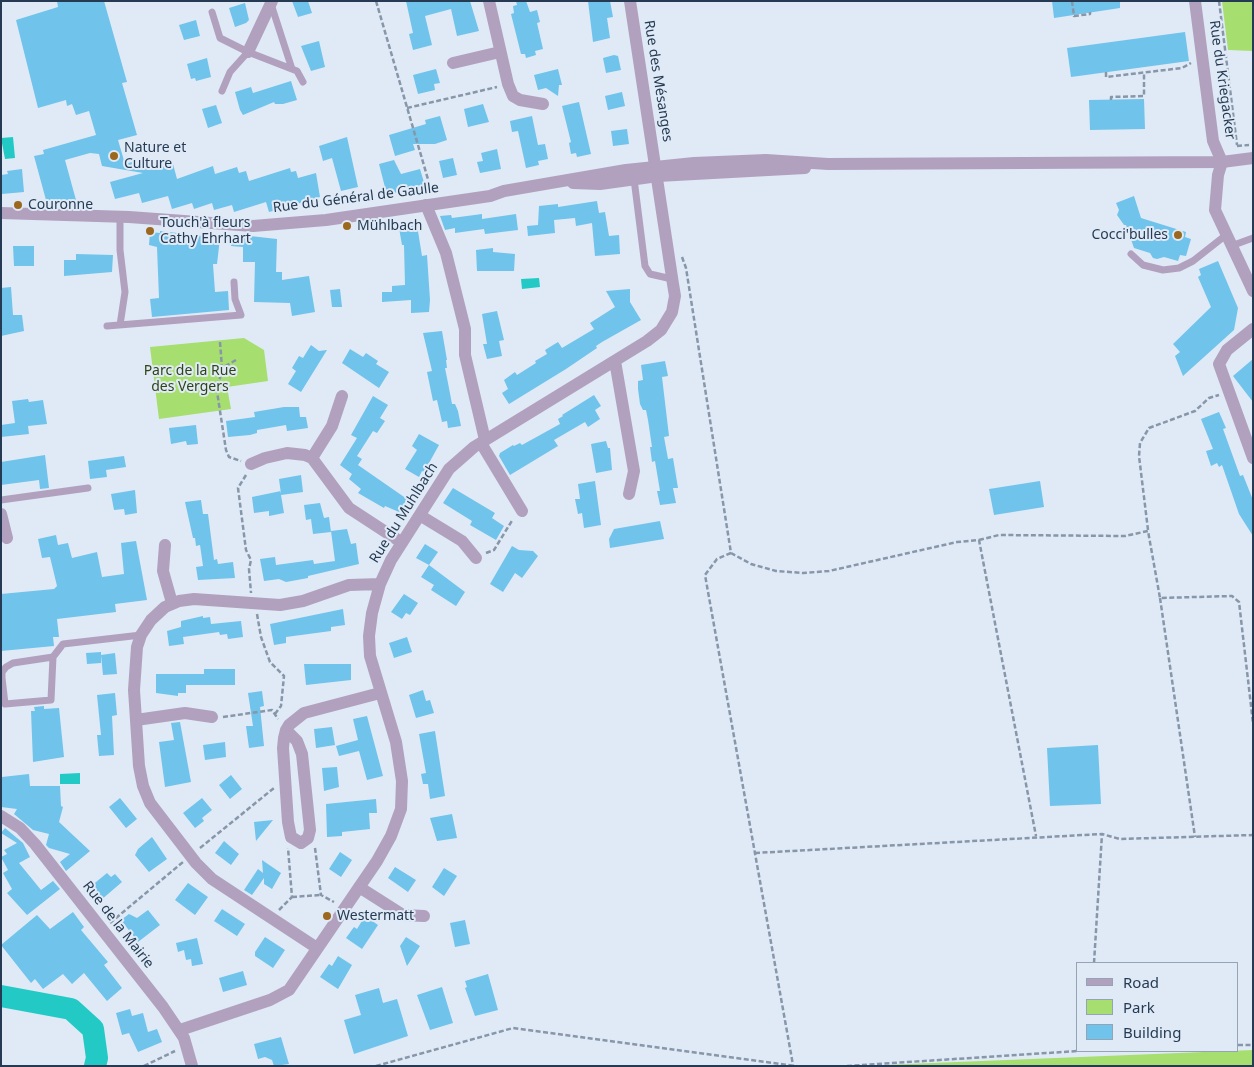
<!DOCTYPE html>
<meta charset="utf-8">
<style>
body{margin:0}
#map{position:relative;width:1254px;height:1067px;overflow:hidden;background:#dfeaf6;font-family:"Noto Sans",sans-serif}
canvas{display:block}
.frame{position:absolute;inset:0;border:2px solid #263b53;pointer-events:none}
.legend{position:absolute;left:1076px;top:962px;width:162px;height:90px;box-sizing:border-box;background:#dfeaf6;border:1px solid #95a4b5;margin:0;padding:6px 9px;list-style:none;font-size:15px;color:#263b53}
.legend li{display:flex;align-items:center;gap:10px;height:25px}
.legend b{width:25px;border:1px solid #95a4b5}
</style>
<div id="map">
<canvas width="1254" height="1067"></canvas>
<div class="frame"></div>
<ul class="legend">
<li><b style="height:6px;background:#b2a1be"></b>Road</li>
<li><b style="height:14px;background:#a6de6f"></b>Park</li>
<li><b style="height:14px;background:#70c3eb"></b>Building</li>
</ul>
</div>
<script>
const c = document.querySelector('canvas').getContext('2d');
c.lineJoin = 'round';
function fillPath(path, color) { c.fillStyle = color; c.fill(path, 'evenodd'); }
const poly = rows => new Path2D(rows.map(r => 'M' + r).join(''));
function strokePath(path, color, width, dash) { c.strokeStyle = color; c.lineWidth = width; c.lineCap = dash ? 'butt' : 'round'; c.setLineDash(dash || []); c.stroke(path); }
function drawText(font, color, halo, rows, align = 'center') {
  c.font = font + ' "Noto Sans",sans-serif'; c.lineWidth = 4; c.setLineDash([]); c.textBaseline = 'middle'; c.strokeStyle = halo; c.fillStyle = color; for (const [text, x, y, turn = 0] of rows) {
    c.save(); c.translate(x, y); c.rotate((+turn || 0) * Math.PI / 180); c.textAlign = isNaN(turn) ? turn : align; if (halo) c.strokeText(text, 0, 0); c.fillText(text, 0, 0); c.restore();
  }
}
fillPath(poly([
 [1222,1,1253,1,1253,51,1228,50],
 [244,338,264,350,268,381,227,387,231,409,159,419,150,347],
 [1253,1050,1253,1066,859,1066]
]), '#a6de6f');
fillPath(poly([
 [13,137,15,158,5,159,1,138],
 [539,278,540,287,522,289,521,279],
 [80,773,80,784,60,784,60,774]
]), '#23cac5');
strokePath(poly([
 [1,996,71,1009,93,1029,97,1058,95,1066]
]), '#23cac5', 22);
fillPath(poly([
 [57,1,104,1,127,82,122,83,137,135,118,140,125,164,146,158,150,170,173,164,177,179,213,166,215,174,237,167,239,173,246,171,249,181,290,168,291,172,296,171,298,178,316,173,320,197,294,205,296,209,285,212,284,208,269,212,266,202,234,212,232,205,214,210,212,203,194,209,192,203,172,209,168,196,142,203,139,193,115,199,110,182,143,173,102,166,99,154,90,153,65,160,76,200,46,200,34,156,44,154,43,150,96,135,89,111,76,115,72,104,67,106,66,100,38,108,16,20,58,7],
 [292,1,308,1,312,13,298,17],
 [406,1,470,1,479,31,457,36,451,9,425,16,432,45,413,50,409,34,413,33],
 [516,1,526,1,530,12,537,10,540,22,537,23,543,49,535,51,536,55,526,58,525,54,521,54,511,14,514,13,513,6,517,5],
 [588,1,610,1,613,17,607,18,610,38,593,42],
 [1052,1,1120,1,1120,8,1054,18],
 [245,3,249,20,246,23,235,27,229,8],
 [196,20,200,36,184,40,179,25],
 [1185,32,1189,61,1071,77,1067,48],
 [319,41,325,67,311,71,301,46],
 [614,55,618,56,621,70,606,73,603,58],
 [207,58,211,77,196,81,195,78,191,79,187,64],
 [436,69,440,83,434,84,435,90,418,94,413,75],
 [558,69,562,85,559,85,558,96,546,88,538,90,534,75],
 [291,81,297,100,283,104,275,104,274,102,243,115,240,110,235,92,251,87,253,93],
 [622,92,625,106,608,110,605,96],
 [1144,99,1145,129,1090,130,1089,100],
 [579,102,591,154,577,157,576,153,571,154,569,143,571,142,562,106],
 [483,104,489,122,468,127,464,109],
 [216,105,222,123,208,128,202,109],
 [440,116,447,140,435,144,413,144,415,150,395,156,389,135,426,124,425,120],
 [532,116,538,145,545,144,548,159,538,161,539,165,526,168,518,131,512,132,510,121],
 [627,129,629,144,613,146,611,131],
 [347,137,358,187,341,191,332,158,323,161,319,146],
 [497,149,501,169,480,173,477,162,483,161,481,153],
 [453,158,457,175,443,178,439,161],
 [394,160,401,174,420,169,426,189,413,193,411,188,387,195,379,164],
 [22,169,24,192,2,194,1,175,8,174,7,171],
 [1134,196,1141,218,1186,232,1185,237,1191,239,1186,256,1180,255,1178,261,1164,257,1157,259,1153,258,1150,253,1134,248,1126,225,1124,225,1117,215,1119,210,1116,203],
 [597,201,599,213,605,212,609,236,619,235,620,254,595,256,592,223,576,226,575,218,554,220,555,233,528,236,527,226,538,225,539,206,558,204,558,207],
 [482,214,482,219,516,214,518,230,485,234,484,229,455,233,455,228,445,230,440,216,451,215,452,218],
 [417,225,422,256,427,255,430,300,429,312,411,313,411,300,382,302,382,292,392,292,392,286,405,285,404,245,402,245,399,228],
 [160,231,220,238,217,264,213,264,215,292,228,291,229,310,152,317,150,299,159,298,157,247,149,245,150,232,160,233],
 [232,234,277,239,276,272,282,272,282,280,309,276,315,312,292,316,290,303,254,302,255,262,243,262,243,247,231,246],
 [13,246,34,246,34,266,14,266],
 [493,248,493,252,515,254,514,271,477,271,476,250],
 [76,254,113,255,112,272,64,276,64,260,76,260],
 [1218,261,1238,308,1234,330,1183,376,1175,356,1180,352,1173,344,1211,307,1198,277,1201,275,1199,269],
 [11,287,13,315,22,315,24,331,1,336,1,288],
 [340,289,342,307,332,307,330,290],
 [630,289,630,302,641,320,602,342,596,346,597,348,566,369,509,404,502,393,508,389,504,380,515,372,517,375,536,363,535,361,547,354,545,350,558,342,562,348,594,329,590,323,615,307,606,291],
 [497,311,504,340,499,341,502,356,487,359,483,344,487,344,482,314],
 [442,331,447,360,446,360,447,368,445,368,448,383,452,404,455,404,458,411,461,426,448,428,447,421,442,422,437,400,433,401,427,372,432,371,423,333],
 [311,345,319,351,327,350,301,392,288,384,296,371,292,368,299,356,303,358],
 [350,349,363,357,366,353,378,361,376,364,389,372,379,388,342,363],
 [1253,359,1253,402,1233,376],
 [665,361,668,376,662,377,669,436,664,437,668,459,673,458,678,488,673,488,676,503,660,505,657,491,660,491,655,461,652,462,650,447,652,447,648,420,646,410,643,410,640,404,638,389,638,381,643,380,641,365],
 [594,395,601,406,595,410,600,419,588,427,585,422,554,440,558,446,510,475,499,456,500,453,513,445,514,446,520,443,522,445,560,424,558,419,563,416,562,415],
 [373,396,388,405,380,418,385,421,377,433,373,431,357,456,362,459,358,465,407,499,399,512,385,506,384,508,358,493,361,489,349,479,352,474,340,465,357,438,351,435],
 [28,399,29,402,43,400,47,424,28,426,29,434,1,437,1,425,15,423,12,401],
 [284,407,299,407,300,417,306,417,308,428,287,431,286,425,257,430,257,433,250,435,228,437,226,421,255,417,254,412],
 [1219,412,1226,428,1223,429,1240,476,1243,475,1253,500,1253,536,1239,514,1222,465,1219,467,1217,463,1211,466,1206,451,1213,449,1201,419],
 [196,425,198,444,187,445,186,441,171,444,169,428],
 [419,434,439,445,424,472,422,471,419,477,405,469,417,450,412,446],
 [606,441,608,448,610,448,612,470,596,473,591,444],
 [45,455,49,488,40,489,39,480,1,485,1,462],
 [124,456,126,467,106,470,107,477,90,479,88,461],
 [301,475,303,492,281,495,284,513,269,516,269,511,254,513,252,497,281,491,281,494,279,479],
 [595,481,601,525,584,528,582,513,578,514,575,499,580,499,578,484],
 [1040,481,1044,507,994,515,989,489],
 [453,488,495,513,492,518,504,526,496,540,470,525,472,521,443,503],
 [135,490,137,513,125,515,124,509,114,510,111,494],
 [201,500,203,514,208,514,214,560,217,559,218,564,233,562,235,578,198,580,196,567,203,566,200,545,196,546,195,538,193,538,185,502],
 [320,503,324,518,329,517,331,532,313,534,311,519,306,520,304,505],
 [660,521,664,539,610,548,609,539,614,529],
 [347,529,351,544,356,543,358,558,350,559,358,558,359,564,308,576,308,578,286,582,279,579,264,581,260,559,275,557,276,565,313,560,314,564,335,561,331,531],
 [56,535,58,545,68,543,72,558,97,552,102,577,124,574,121,543,136,541,147,600,115,604,116,612,57,619,59,637,53,637,54,646,1,651,1,594,54,589,57,586,50,557,42,558,38,539],
 [425,544,438,552,429,565,416,558],
 [512,546,519,550,533,551,538,556,522,578,515,573,503,592,490,584],
 [429,565,465,592,456,606,431,590,434,585,421,577],
 [404,594,418,603,410,615,406,613,402,619,391,612],
 [343,609,345,625,331,627,331,631,286,637,286,643,274,645,270,624],
 [203,616,203,618,210,617,211,624,241,621,243,637,228,639,227,634,220,635,219,632,183,637,184,644,169,646,167,631,181,627,181,621],
 [407,637,412,652,394,658,389,643],
 [101,652,101,663,87,664,86,653],
 [115,653,117,674,103,675,101,655],
 [304,664,351,664,351,680,306,685],
 [204,669,235,669,235,685,186,685,186,693,178,693,178,696,156,693,156,674,204,674],
 [423,690,426,701,430,700,434,713,416,718,409,695],
 [262,691,264,706,260,707,264,746,249,748,246,726,253,726,248,693],
 [115,693,117,715,112,716,114,755,99,756,97,735,101,735,97,695],
 [44,706,44,709,59,708,64,757,33,762,31,711,35,711,34,707],
 [367,716,383,776,367,780,359,751,339,756,336,746,358,740,353,719],
 [180,722,191,782,165,787,159,742,174,740,171,723],
 [332,727,335,745,316,748,314,729],
 [435,731,445,796,430,799,428,784,423,784,421,774,426,773,419,734],
 [225,742,226,757,205,760,203,745],
 [1098,745,1101,804,1050,806,1047,748],
 [337,767,339,787,324,791,322,768],
 [29,774,30,786,60,786,61,806,63,807,59,822,90,851,66,871,60,862,70,854,49,848,46,845,49,834,33,830,14,814,17,809,1,807,2,777],
 [231,775,242,789,230,799,219,785],
 [120,798,137,819,126,828,109,807],
 [202,798,212,810,202,818,204,821,195,828,183,813],
 [376,799,377,813,369,813,370,829,342,832,342,836,327,837,326,804],
 [452,814,457,838,437,841,430,818],
 [273,820,256,841,254,822],
 [5,828,23,843,30,857,19,863,41,890,53,881,60,889,27,915,7,893,12,889,3,873,8,870,1,857,7,854,4,850,17,843,1,833],
 [152,837,167,859,149,872,135,855,138,849],
 [224,841,239,854,231,865,215,853],
 [340,852,352,860,341,877,329,869],
 [262,860,281,873,272,889,264,884,264,878,252,895,244,890,258,869,263,873],
 [395,867,416,880,408,892,388,878],
 [444,868,457,876,444,896,432,887],
 [107,873,111,877,115,874,122,882,101,900,90,887],
 [188,883,208,897,195,915,175,900],
 [222,909,245,924,237,936,214,921],
 [148,910,160,925,138,942,121,920,129,914,137,918],
 [73,912,84,927,81,930,108,962,104,965,122,988,107,1001,84,973,72,984,63,974,43,989,35,979,31,983,1,945,37,915,50,929],
 [365,916,378,925,362,949,346,938,354,927,357,929],
 [465,920,470,944,455,947,450,923],
 [265,937,285,950,273,968,255,956,255,952],
 [406,937,420,946,407,966,400,946],
 [197,938,203,964,192,966,191,959,186,960,184,950,178,952,176,943],
 [338,956,352,965,338,989,320,977,329,964,332,966],
 [243,971,247,985,223,992,219,978],
 [488,974,498,1010,475,1016,465,988,467,987,465,981],
 [442,987,453,1023,430,1030,417,995],
 [379,988,383,1003,397,999,408,1036,354,1054,344,1020,361,1015,355,995],
 [130,1009,132,1016,143,1013,148,1032,157,1029,162,1042,138,1052,129,1033,122,1035,116,1013],
 [281,1037,289,1064,274,1066,272,1060,265,1057,258,1059,254,1044]
]), '#70c3eb');
strokePath(poly([
 [376,1,432,193],
 [1072,1,1074,16,1090,14,1090,12],
 [1219,1,1237,145],
 [1106,72,1106,77,1182,68,1191,63],
 [1111,100,1111,97,1144,96,1144,73],
 [407,108,497,87],
 [1237,146,1249,145],
 [682,257,686,268,731,553,751,564,776,571,803,573,829,571,957,542,979,540,1036,836],
 [220,342,222,368],
 [236,360,222,368,220,378,216,385,226,450,229,457,241,461],
 [246,475,238,488,246,550,251,560,249,569,251,593],
 [1148,530,1139,456,1140,443,1149,428,1195,411,1209,398,1219,395],
 [979,540,999,535,1125,536,1148,531,1160,598,1232,596,1239,602,1253,723],
 [486,553,494,550,513,519],
 [731,553,717,559,705,575,793,1065],
 [1160,598,1195,837],
 [257,614,261,637,270,662,284,676,281,706,275,714],
 [223,717,272,710,278,719],
 [200,848,274,788],
 [315,848,321,895,334,902],
 [755,853,1102,834,1120,839,1253,835],
 [292,897,320,895],
 [279,910,292,897,288,848],
 [110,923,183,862],
 [1094,963,1102,834],
 [1238,1045,1253,1045],
 [144,1066,175,1051],
 [376,1066,513,1028,796,1066],
 [847,1066,1078,1051]
]), '#8796a8', 2.5, [5, 2.5]);
strokePath(poly([
 [271,4,292,69],
 [212,12,220,38,248,52,297,71,303,82],
 [222,91,230,72,248,52],
 [634,179,645,266,650,274,672,279],
 [120,216,120,250,125,292,120,325],
 [1231,246,1253,238],
 [1131,254,1143,265,1163,270,1179,268,1193,261,1226,235],
 [107,326,241,315,235,299,234,282],
 [1,500,88,488],
 [53,657,13,663,6,667,2,672,2,678,5,704,51,700,53,657,63,644,141,635]
]), '#b2a1be', 7);
strokePath(poly([
 [489,1,508,84,513,96,520,100,543,104],
 [1195,1,1213,141,1222,162,1218,175,1215,210,1253,291],
 [248,52,272,1],
 [453,63,500,52],
 [426,205,446,253,465,329,465,355,485,440],
 [1253,329,1227,350,1219,364,1253,458],
 [615,361,634,471,629,494],
 [481,443,522,511],
 [312,458,332,426,342,396],
 [251,464,265,458,287,453,305,455,312,458,349,508,401,542],
 [1,514,7,538],
 [421,516,462,541,476,558],
 [165,545,163,571,172,603],
 [136,720,185,713,212,717],
 [286,730,297,741,302,754,310,830,308,838,301,843,291,837,288,822,283,748,284,738,286,730,289,725,304,713,380,693],
 [1,816,20,828,35,844,163,1007,184,1038,192,1066],
 [359,887,403,915,424,916],
 [317,948,212,879,196,863,150,803,143,786,139,766,134,690,137,647,141,635,151,620,165,607,179,601,194,599,280,605,303,601,349,585,380,584],
 [180,1030,270,1000,289,990,377,861,391,836,401,809,402,781,396,742,370,656,369,636,372,613,380,584,391,560,449,469,474,447,647,341,661,330,672,312,675,296,673,284,630,1]
]), '#b2a1be', 12);
strokePath(poly([
 [573,183,600,184,658,176,805,168],
 [1,213,129,217,253,226,326,220,490,196,504,191,626,170,694,163,766,160,828,164,1222,162,1253,158]
]), '#b2a1be', 12);
for (const [x, y, r, color] of [
 [114,156,5,"#9b681e"],
 [18,205,5,"#9b681e"],
 [347,226,5,"#9b681e"],
 [150,231,5,"#9b681e"],
 [1178,235,5,"#9b681e"],
 [327,916,5,"#9b681e"]
]) { const dot = new Path2D(); dot.arc(x, y, r, 0, 2 * Math.PI); c.fillStyle = color; c.fill(dot); strokePath(dot, '#dfeaf6', 2); }
drawText('14px', '#263b53', '#dfeaf6', [
 ["Rue du Kriegacker",1222,80,82],
 ["Rue des Mésanges",658,81,81],
 ["Rue du Général de Gaulle",356,198,-7],
 ["Rue du Muhlbach",404,513,-58],
 ["Rue de la Mairie",118,925,52]
]);
drawText('14px', '#263b53', '#dfeaf6', [
 ["Nature et",124,148],
 ["Culture",124,164],
 ["Couronne",28,205],
 ["Touch'à fleurs",160,223],
 ["Cathy Ehrhart",160,239],
 ["Mühlbach",357,226],
 ["Cocci'bulles",1168,235,"right"],
 ["Westermatt",337,916]
], 'left');
drawText('14px', '#2e4416', '#dfeaf6', [
 ["Parc de la Rue",190,371],
 ["des Vergers",190,387]
]);
</script>
